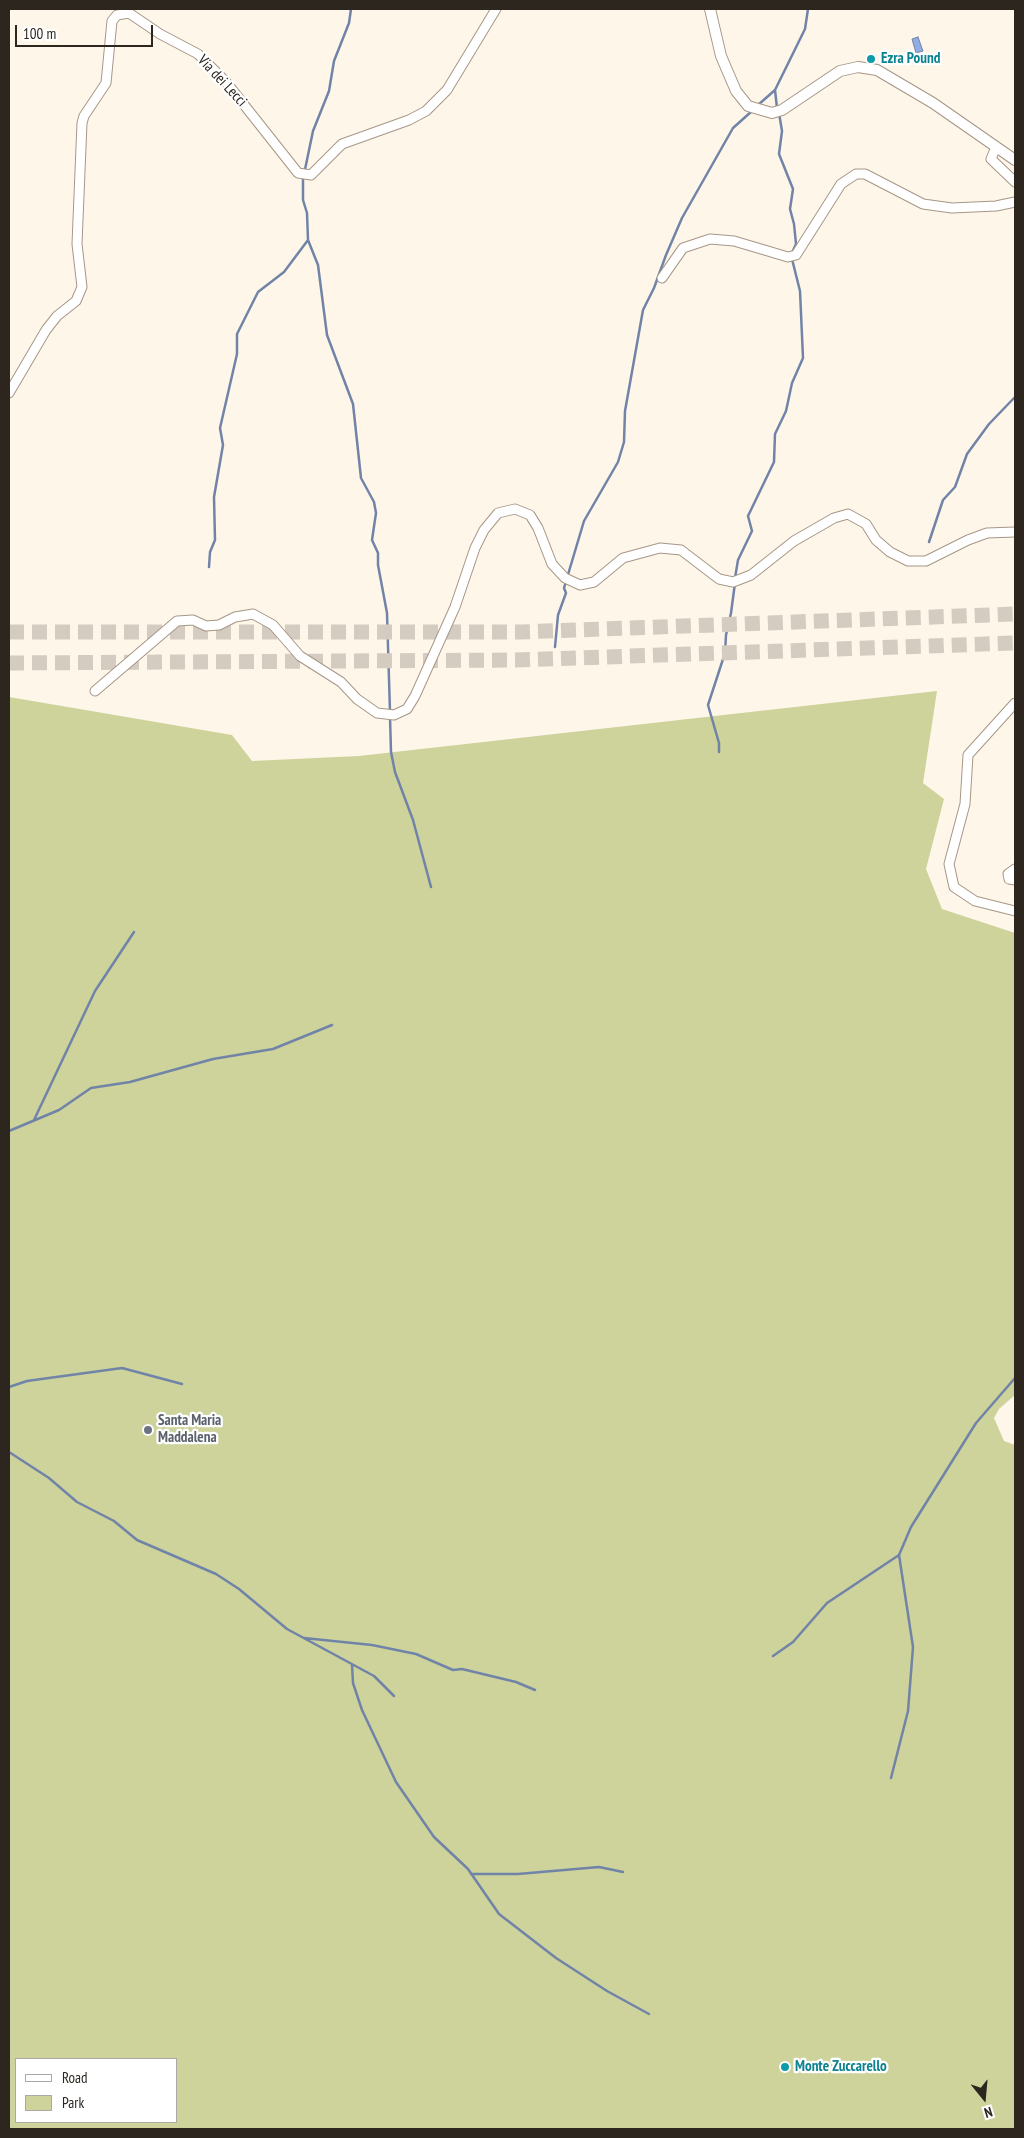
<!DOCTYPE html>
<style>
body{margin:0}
#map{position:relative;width:1024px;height:2138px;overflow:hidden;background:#fff6ea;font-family:"PT Sans Narrow",sans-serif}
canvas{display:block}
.frame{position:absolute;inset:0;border:10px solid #2c261f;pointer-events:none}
.legend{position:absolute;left:15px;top:2058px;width:162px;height:65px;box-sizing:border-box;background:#fff;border:1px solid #aba8a5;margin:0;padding:6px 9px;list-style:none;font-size:15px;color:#2c261f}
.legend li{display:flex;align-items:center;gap:10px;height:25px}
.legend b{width:25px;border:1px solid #aba8a5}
.north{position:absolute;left:959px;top:2073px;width:50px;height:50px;-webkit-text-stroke:4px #fff;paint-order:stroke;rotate:163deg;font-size:14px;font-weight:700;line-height:20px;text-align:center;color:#2c261f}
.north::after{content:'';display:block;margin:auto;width:18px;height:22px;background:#2c261f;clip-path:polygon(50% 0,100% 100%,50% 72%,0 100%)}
.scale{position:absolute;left:15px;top:25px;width:138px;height:22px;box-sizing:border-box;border:2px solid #2c261f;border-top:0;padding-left:6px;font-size:15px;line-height:18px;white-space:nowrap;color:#2c261f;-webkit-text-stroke:4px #fff;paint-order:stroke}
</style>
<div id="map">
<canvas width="1024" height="2138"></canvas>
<div class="frame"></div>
<ul class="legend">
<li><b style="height:6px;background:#fff"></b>Road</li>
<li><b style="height:14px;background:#cdd39b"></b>Park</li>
</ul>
<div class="north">N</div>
<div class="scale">100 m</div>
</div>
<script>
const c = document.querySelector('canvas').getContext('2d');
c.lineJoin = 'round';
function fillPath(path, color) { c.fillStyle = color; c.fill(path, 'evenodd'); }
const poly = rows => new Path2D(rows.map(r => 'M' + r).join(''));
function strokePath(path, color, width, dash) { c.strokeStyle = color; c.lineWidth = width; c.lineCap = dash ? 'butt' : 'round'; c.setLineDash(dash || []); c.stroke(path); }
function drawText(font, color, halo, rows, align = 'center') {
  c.font = font + ' "PT Sans Narrow",sans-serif'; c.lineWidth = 4.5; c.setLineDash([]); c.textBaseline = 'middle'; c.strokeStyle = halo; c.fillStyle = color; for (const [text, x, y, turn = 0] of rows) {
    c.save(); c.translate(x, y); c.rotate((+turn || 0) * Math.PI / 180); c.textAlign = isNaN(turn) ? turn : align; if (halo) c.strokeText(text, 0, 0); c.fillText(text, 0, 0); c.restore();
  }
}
fillPath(poly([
 [937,691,923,783,944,799,926,869,942,909,1015,933,1015,1395,999,1409,994,1418,1004,1441,1015,1445,1015,2129,9,2129,9,697,232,735,252,761,359,756],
 [16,2059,176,2059,176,2122,16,2122]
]), '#cdd39b');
const water = poly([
 [918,37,923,51,916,53,912,39,918,37]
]);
fillPath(water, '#8fade2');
strokePath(water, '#7184a8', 1);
strokePath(poly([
 [351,9,349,23,334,61,329,91,313,131,303,179,303,200,307,213,308,240,318,265,327,335,353,404,361,478,374,502,376,513,372,540,378,553,378,565,387,613,390,712],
 [758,105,775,90],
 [777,108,775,90,805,29,808,9],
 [929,542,943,500,955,487,967,454,989,424,1015,397],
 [209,567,210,552,215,540,214,497,223,445,220,428,237,354,237,334,258,292,284,272,308,240],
 [735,578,738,560,752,531,748,516,774,462,775,434,786,411,792,383,803,358,800,291,791,255,796,244,794,224,790,209,793,189,779,154,782,131,779,113],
 [555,647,558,615,566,593,564,588,584,521,618,462,624,442,625,411,643,310,654,288,666,255,682,218,733,128,752,111],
 [390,717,391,752,395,772,413,820,431,887],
 [719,752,719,743,708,705,725,653,726,635,731,613,735,583],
 [34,1120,95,991,134,932],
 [9,1131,59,1110,91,1088,130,1082,213,1059,273,1049,332,1025],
 [9,1387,27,1381,122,1368,182,1384],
 [9,1452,49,1478,77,1502,114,1521,137,1540,216,1574,239,1589,287,1629,374,1676,394,1696],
 [304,1638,372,1645,416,1654,453,1670,462,1669,516,1682,535,1690],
 [773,1656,793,1642,827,1603,899,1555],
 [352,1665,353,1683,362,1710,396,1782,434,1837,468,1869,499,1914,556,1958,607,1991,649,2014],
 [891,1778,908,1711,913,1647,899,1555,911,1527,976,1423,1015,1378],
 [471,1874,518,1874,599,1867,623,1872]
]), '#7184a8', 2.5);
strokePath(poly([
 [9,632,520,632,1015,614],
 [9,663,516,660,1015,643]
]), '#d5ccc1', 15, [15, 8]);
const minor = poly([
 [996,147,991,159,1015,182],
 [662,278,683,248,710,239,734,241,788,257,796,255,841,184,856,174,865,174,923,204,952,208,996,206,1015,202],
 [9,393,46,330,57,316,76,301,82,287,77,244,82,123,84,116,106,83,112,21,117,15,129,13,160,34,198,54,226,82,298,173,311,175,342,144,409,120,426,111,447,90,496,9],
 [95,691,177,621,193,620,206,626,219,625,235,617,253,614,273,625,300,656,341,682,357,699,377,713,394,715,407,709,415,696,455,607,475,548,484,530,498,513,515,509,530,515,538,528,552,564,565,578,580,585,594,582,623,558,660,548,681,550,719,579,733,582,751,575,794,541,834,518,848,514,866,524,876,540,890,552,908,561,926,561,968,540,987,533,1015,532],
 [1015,703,968,755,965,804,949,864,954,887,975,901,1015,911],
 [1015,869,1008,874,1009,879,1015,880]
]);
const tertiary = poly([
 [710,9,721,56,736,91,748,106,772,113,782,110,840,71,858,67,877,70,933,103,1015,160]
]);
strokePath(minor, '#a69786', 11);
strokePath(tertiary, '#a69786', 12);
strokePath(minor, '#fff', 9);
strokePath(tertiary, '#fff', 10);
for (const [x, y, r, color] of [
 [871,59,5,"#0f9aa8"],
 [148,1430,5,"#6b7280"],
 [785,2067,5,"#0f9aa8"]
]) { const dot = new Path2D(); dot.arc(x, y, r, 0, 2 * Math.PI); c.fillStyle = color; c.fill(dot); strokePath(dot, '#fff', 2); }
drawText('bold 15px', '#0d838f', '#fff', [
 ["Ezra Pound",881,59],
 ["Monte Zuccarello",795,2067]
], 'left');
drawText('15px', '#2c261f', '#fff', [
 ["Via dei Lecci",222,81,47]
]);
drawText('bold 15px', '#5b616d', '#fff', [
 ["Santa Maria",158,1421],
 ["Maddalena",158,1438]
], 'left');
</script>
